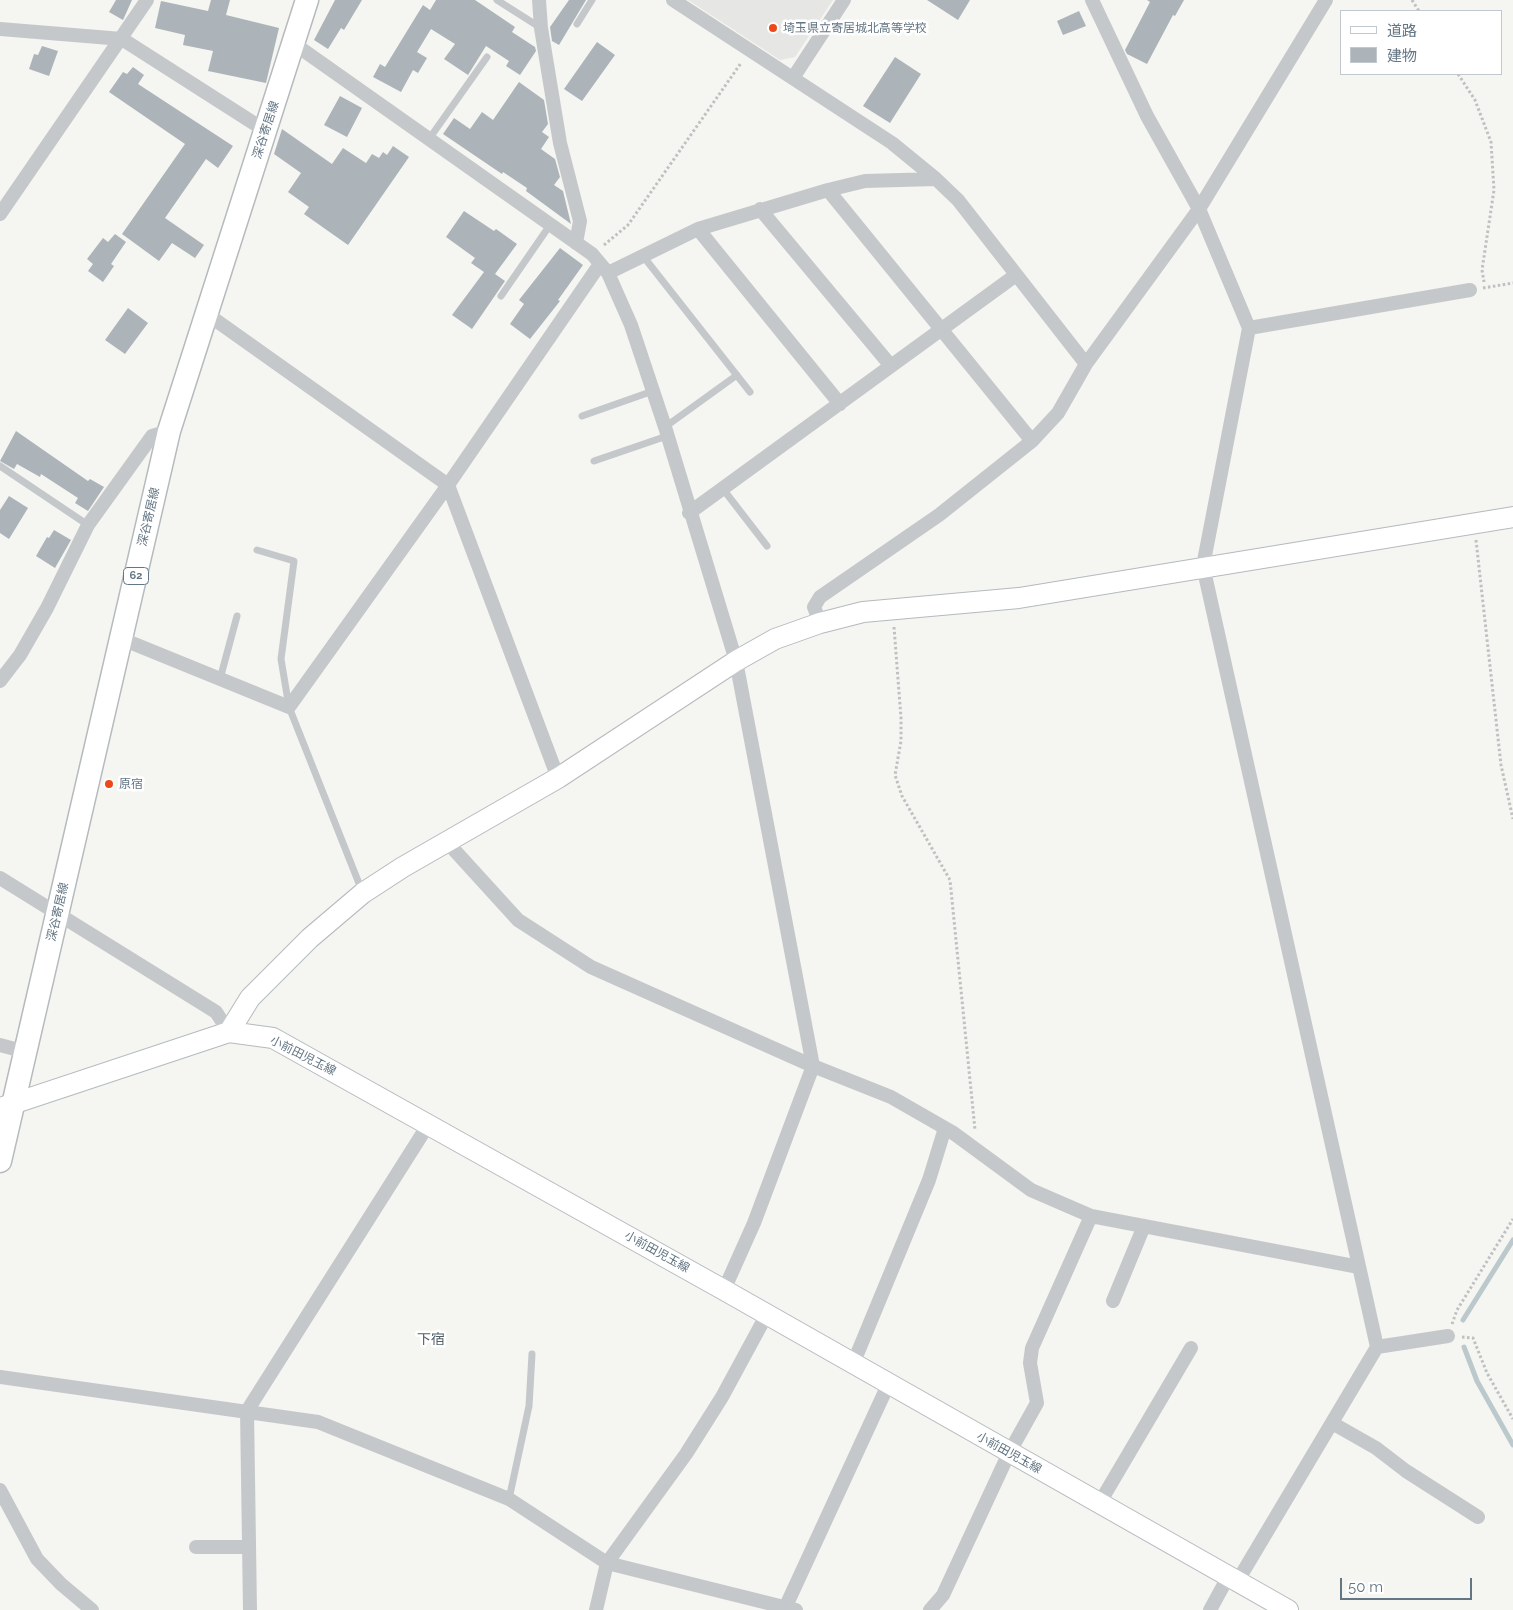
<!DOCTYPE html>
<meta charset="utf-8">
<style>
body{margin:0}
#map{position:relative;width:1513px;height:1610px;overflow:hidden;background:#f5f5f1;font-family:Raleway,"Noto Sans JP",sans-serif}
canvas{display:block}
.legend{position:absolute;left:1340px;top:10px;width:162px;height:65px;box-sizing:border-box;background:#fff;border:1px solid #c1c8ce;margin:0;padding:6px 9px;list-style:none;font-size:15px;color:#637684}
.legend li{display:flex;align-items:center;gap:10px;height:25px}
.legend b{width:25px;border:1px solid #c1c8ce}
.scale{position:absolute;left:1340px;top:1578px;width:132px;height:22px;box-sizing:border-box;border:2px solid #637684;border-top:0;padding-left:6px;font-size:15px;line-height:18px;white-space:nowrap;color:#637684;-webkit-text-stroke:4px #fff;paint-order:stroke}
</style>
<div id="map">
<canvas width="1513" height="1610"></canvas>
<ul class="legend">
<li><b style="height:6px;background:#fff"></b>道路</li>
<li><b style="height:14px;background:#acb4b9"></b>建物</li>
</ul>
<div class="scale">50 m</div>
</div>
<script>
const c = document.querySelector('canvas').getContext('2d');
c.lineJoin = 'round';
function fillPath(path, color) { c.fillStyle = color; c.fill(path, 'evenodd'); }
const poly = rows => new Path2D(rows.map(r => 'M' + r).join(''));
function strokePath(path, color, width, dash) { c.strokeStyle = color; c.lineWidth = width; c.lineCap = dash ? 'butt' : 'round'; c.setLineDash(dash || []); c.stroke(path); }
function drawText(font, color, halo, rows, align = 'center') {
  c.font = font + ' Raleway,"Noto Sans JP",sans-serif'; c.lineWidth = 5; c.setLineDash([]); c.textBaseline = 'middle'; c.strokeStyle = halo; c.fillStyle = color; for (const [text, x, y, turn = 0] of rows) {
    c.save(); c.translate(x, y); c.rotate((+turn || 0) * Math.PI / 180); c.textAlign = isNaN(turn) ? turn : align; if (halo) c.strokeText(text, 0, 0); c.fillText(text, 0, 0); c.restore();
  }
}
fillPath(poly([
 [688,0,833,0,795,57,780,60]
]), '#e6e7e5');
strokePath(poly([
 [1463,1320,1513,1240],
 [1464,1347,1477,1381,1513,1445]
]), '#bbc8cc', 5);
fillPath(poly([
 [116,0,132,0,123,20,109,12],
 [211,0,230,0,226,15,279,28,266,83,208,71,213,51,183,45,185,35,155,28,161,1,208,11],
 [335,0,362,0,344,30,341,28,328,49,314,40],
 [436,0,475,0,515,27,512,32,535,47,536,51,520,75,506,66,509,61,486,46,468,75,444,59,455,44,431,29,417,52,427,58,418,73,413,70,401,92,373,77,380,64,385,67,423,5,430,10],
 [569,0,586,0,559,45,552,41,550,27],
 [927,0,970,0,958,20],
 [1147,0,1184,0,1175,16,1173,15,1147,64,1127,54,1125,50,1150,2],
 [1079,11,1086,26,1063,35,1057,21],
 [597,42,615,55,582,101,564,89],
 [42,46,58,51,49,76,29,69,34,54,38,55],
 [895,57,921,74,890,123,863,106],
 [133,67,144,75,138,84,233,146,218,168,206,159,165,218,204,245,195,258,172,243,159,261,122,234,185,144,109,92,123,72,127,74],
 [519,82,544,100,548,124,542,132,549,137,541,149,555,159,560,177,554,185,563,191,571,224,526,191,527,188,503,172,502,174,443,134,454,118,470,129,482,112,493,120],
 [340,96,362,108,347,137,324,125],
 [282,129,332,164,343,148,366,163,372,154,379,158,383,152,387,155,393,146,409,157,348,245,304,214,309,207,288,192,301,173,274,154],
 [464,211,494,231,496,229,517,244,495,274,505,281,472,329,452,315,484,272,471,263,475,258,446,237],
 [115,234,126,242,111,264,114,266,103,282,88,271,93,264,87,259,103,238,108,242],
 [560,248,583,265,558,300,560,301,530,339,510,324,524,304,519,300],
 [128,308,148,323,125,354,105,340],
 [16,431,88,481,90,479,104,487,88,511,75,503,78,498,41,474,40,477,17,464,14,469,0,461],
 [9,496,28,508,9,539,0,533,0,510],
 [54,530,71,540,55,568,36,556,47,537,49,538]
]), '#acb4b9');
const secondary = poly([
 [229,1032,250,998,310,938,363,893,403,867,558,778,736,661,775,639,820,623,863,612,1019,598,1513,517],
 [0,1108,229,1032,273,1038,724,1290,1288,1610]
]);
const primary = poly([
 [0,1161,169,431,307,0]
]);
strokePath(secondary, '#b4babe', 22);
strokePath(primary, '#b5babd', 25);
strokePath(poly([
 [1412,0,1419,11],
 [1458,74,1475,100,1491,142,1494,190,1482,270,1484,282],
 [604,245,628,225,741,63],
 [1483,288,1513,283],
 [1476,540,1501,765,1513,819],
 [894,627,901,718,901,741,895,775,902,796,950,880,975,1130],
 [1452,1324,1457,1310,1513,1219],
 [1462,1337,1473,1338,1487,1373,1513,1419]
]), '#bec0c2', 3, [2.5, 2.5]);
strokePath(poly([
 [497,0,541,28],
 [577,24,592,0],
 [429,139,487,57],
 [643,256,750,392],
 [501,296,550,225],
 [582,416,653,391],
 [665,427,737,375],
 [594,461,667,436],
 [0,466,88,525],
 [723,489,767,546],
 [257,550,294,561,281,659,289,707,362,891],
 [220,679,237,616],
 [509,1499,529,1406,532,1354]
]), '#c5c8cb', 7);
strokePath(poly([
 [539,0,541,28,560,143,580,221,576,243],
 [673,0,892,143,936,179,958,200,1086,364],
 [1092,0,1147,116,1199,209,1249,328,1203,566,1377,1347,1237,1582],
 [0,29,122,39,266,131],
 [293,43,592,254,608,273,631,325,665,427,736,661,813,1066,754,1223,724,1290],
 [793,78,844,0],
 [828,190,1032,441],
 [760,209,891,366],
 [0,214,147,0],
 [698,229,840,404],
 [608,273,698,229,828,190,865,181,936,179],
 [207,314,448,485,558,778],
 [1249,328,1470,290],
 [689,513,1016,275],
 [820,623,814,607,820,597,939,515,1032,441,1058,413,1086,364,1199,209,1326,0],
 [122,639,289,707,448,485,600,264],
 [0,681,20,655,47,608,88,525,152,436,169,431],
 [447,842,518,920,591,967,813,1066,891,1097,952,1132,1031,1190,1091,1216,1359,1267],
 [0,878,216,1012,229,1032],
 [0,1045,26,1052],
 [1113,1301,1144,1226],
 [1377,1347,1448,1336],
 [853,1364,929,1180,945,1128],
 [0,1377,318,1422,509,1499,607,1563,796,1610],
 [1332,1423,1376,1448,1406,1471,1478,1517],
 [0,1490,37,1559,61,1584,92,1610],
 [1099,1504,1191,1348],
 [196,1547,249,1547],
 [786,1606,888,1385],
 [250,1610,247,1411,428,1125],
 [596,1610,607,1563,686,1454,722,1397,767,1314],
 [930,1610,943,1595,1009,1453,1037,1403,1030,1363,1032,1348,1091,1216],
 [1210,1610,1228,1577]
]), '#c5c8cb', 14);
strokePath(secondary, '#fff', 20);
strokePath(primary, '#fff', 22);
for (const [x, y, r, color] of [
 [773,28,5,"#ec481a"],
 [109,784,5,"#ec481a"]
]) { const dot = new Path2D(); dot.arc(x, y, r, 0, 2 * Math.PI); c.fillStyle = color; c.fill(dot); strokePath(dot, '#fff', 2); }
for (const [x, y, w] of [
 [136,576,25]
]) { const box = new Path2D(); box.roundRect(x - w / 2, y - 8.5, w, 17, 4); c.fillStyle = '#fff'; c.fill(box); strokePath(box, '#637684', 1); }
drawText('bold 11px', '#637684', null, [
 ["62",136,576]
]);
drawText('12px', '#637684', '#fff', [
 ["埼玉県立寄居城北高等学校",783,28],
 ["原宿",119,784]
], 'left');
drawText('12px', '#637684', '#fff', [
 ["深谷寄居線",266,130,-72],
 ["深谷寄居線",149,517,-77],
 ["深谷寄居線",58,912,-77],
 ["小前田児玉線",303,1056,27],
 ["小前田児玉線",657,1252,29],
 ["小前田児玉線",1009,1453,29]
]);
drawText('14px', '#515f69', '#fff', [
 ["下宿",431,1340]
]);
</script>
